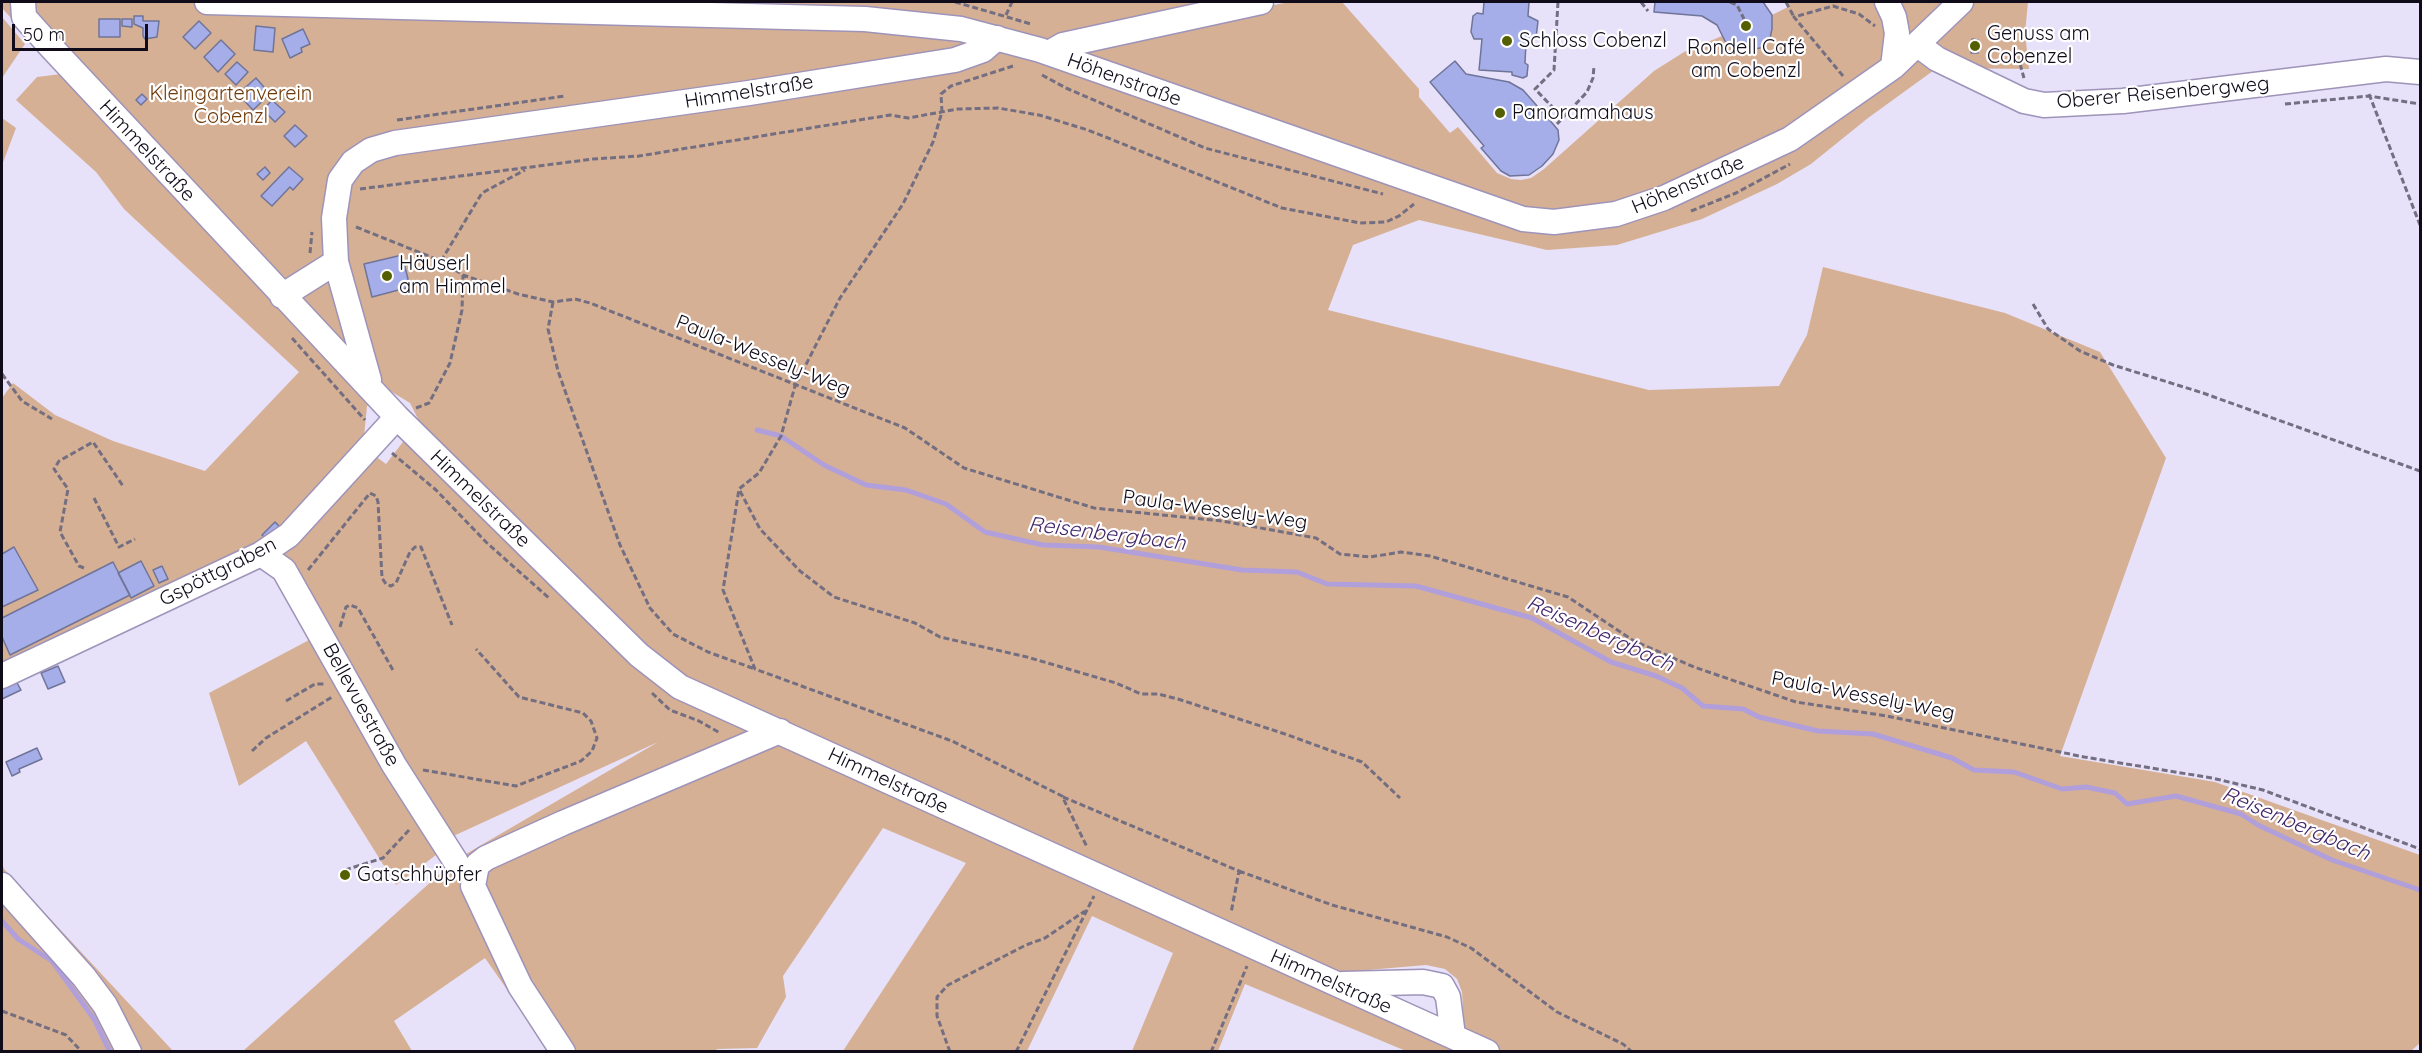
<!DOCTYPE html>
<meta charset="utf-8">
<style>
body{margin:0}
#map{position:relative;width:2422px;height:1053px;overflow:hidden;background:#e7e1f9;font-family:Quicksand,sans-serif}
canvas{display:block}
.frame{position:absolute;inset:0;border:3px solid #100b19;pointer-events:none}
.scale{position:absolute;left:12px;top:24px;width:136px;height:27px;box-sizing:border-box;border:3px solid #100b19;border-top:0;padding-left:8px;font-size:18px;line-height:21px;white-space:nowrap;color:#100b19;-webkit-text-stroke:4px #fff;paint-order:stroke}
</style>
<div id="map">
<canvas width="2422" height="1053"></canvas>
<div class="frame"></div>
<div class="scale">50 m</div>
</div>
<script>
const c = document.querySelector('canvas').getContext('2d');
c.lineJoin = 'round';
function fillPath(path, color) { c.fillStyle = color; c.fill(path, 'evenodd'); }
const poly = rows => new Path2D(rows.map(r => 'M' + r).join(''));
function strokePath(path, color, width, dash) { c.strokeStyle = color; c.lineWidth = width; c.lineCap = dash ? 'butt' : 'round'; c.setLineDash(dash || []); c.stroke(path); }
function drawText(font, color, halo, rows, align = 'center') {
  c.font = font + ' Quicksand,sans-serif'; c.lineWidth = 4.5; c.setLineDash([]); c.textBaseline = 'middle'; c.strokeStyle = halo; c.fillStyle = color; for (const [text, x, y, turn = 0] of rows) {
    c.save(); c.translate(x, y); c.rotate((+turn || 0) * Math.PI / 180); c.textAlign = isNaN(turn) ? turn : align; if (halo) c.strokeText(text, 0, 0); c.fillText(text, 0, 0); c.restore();
  }
}
fillPath(poly([
 [2,2,1235,2,1191,22,1289,2,1342,2,1419,89,1419,97,1450,133,1458,127,1497,173,1511,179,1521,180,1531,178,1544,169,1654,71,1684,52,1722,36,1729,46,1739,52,1760,48,1770,38,1772,15,1790,6,1788,2,2028,2,2025,33,2029,69,1937,68,1868,118,1811,164,1777,184,1702,219,1617,245,1547,250,1419,220,1353,245,1328,310,1649,390,1779,386,1807,335,1823,267,2005,313,2100,352,2166,458,2060,756,2215,782,2420,855,2420,1043,2410,1052,1485,1051,1464,1026,1462,992,1457,979,1445,969,1426,965,1333,973,1324,992,1453,1049,1452,1051,1406,1051,1245,984,1218,1051,1132,1051,1173,953,1092,916,1027,1051,843,1051,966,863,883,828,783,976,786,997,757,1048,717,1049,715,1052,550,1051,485,958,394,1021,412,1051,243,1051,454,861,658,742,436,844,440,852,396,885,306,741,239,786,209,693,311,639,276,573,256,566,2,686,2,398,13,383,55,415,113,441,205,471,299,372,124,209,96,172,16,100,37,77,61,74,2,8],
 [387,389,410,403,419,421,386,464,363,447,367,406],
 [2,17,25,44,2,78],
 [2,118,16,128,2,165],
 [2,864,4,869,173,1051,2,1051]
]), '#d6b095');
strokePath(poly([
 [757,430,781,436,824,465,866,485,906,490,946,504,985,532,1043,545,1099,547,1242,570,1297,572,1327,584,1416,586,1532,618,1611,662,1656,676,1682,688,1703,706,1743,709,1759,717,1818,731,1873,734,1952,758,1974,770,2014,772,2062,789,2086,787,2115,793,2127,804,2176,796,2241,814,2258,825,2332,860,2420,890],
 [2,921,18,939,52,961,94,1019,110,1052]
]), '#b09fda', 5);
const building = poly([
 [1484,2,1529,2,1528,16,1538,21,1536,38,1532,42,1526,42,1525,63,1528,65,1527,76,1523,78,1512,75,1512,72,1479,70,1482,39,1474,39,1471,32,1473,16,1477,13,1483,14,1484,2],
 [1655,2,1763,2,1772,15,1772,29,1770,38,1760,48,1739,52,1725,41,1717,25,1702,16,1654,12,1655,2],
 [134,16,143,16,143,21,159,21,157,37,145,39,143,36,143,28,134,24,134,16],
 [99,19,120,19,120,37,99,37,99,19],
 [122,19,132,19,132,27,122,26,122,19],
 [199,21,211,33,195,49,183,37,199,21],
 [256,26,275,28,273,52,254,50,256,26],
 [303,29,310,44,301,48,302,52,290,58,282,39,303,29],
 [1972,39,1978,40,1978,53,1971,53,1972,39],
 [221,40,235,54,218,72,204,57,221,40],
 [1455,61,1466,74,1509,82,1523,90,1553,124,1558,130,1559,140,1553,154,1542,166,1529,175,1510,176,1501,171,1481,148,1484,146,1430,82,1455,61],
 [237,62,248,72,236,85,225,74,237,62],
 [256,78,270,94,253,110,238,94,256,78],
 [142,94,147,99,141,105,136,100,142,94],
 [272,100,285,112,275,122,263,110,272,100],
 [295,125,307,136,295,147,284,136,295,125],
 [265,167,270,173,263,180,257,174,265,167],
 [289,167,303,179,293,190,290,187,272,206,261,196,289,167],
 [402,255,410,287,372,297,364,264,402,255],
 [275,522,281,528,268,541,262,535,275,522],
 [14,547,38,590,2,607,2,554,14,547],
 [141,561,154,586,131,598,118,573,141,561],
 [113,562,130,595,10,655,2,637,2,618,113,562],
 [162,566,168,579,159,583,153,570,162,566],
 [58,666,65,682,48,689,41,673,58,666],
 [16,681,21,690,2,699,2,688,16,681],
 [37,748,42,759,19,769,20,772,12,776,6,762,37,748]
]);
fillPath(building, '#a5aee9');
strokePath(building, '#6f7498', 1.5);
const minor = poly([
 [23,2,24,17,50,46,397,417,639,655,680,687,1487,1052],
 [207,2,865,19,961,29,1040,50,1523,219,1554,222,1616,214,1664,198,1790,139,1893,67,1961,2],
 [1887,2,1894,17,1897,33,1893,67],
 [1918,45,1937,59,2024,101,2044,105,2123,101,2386,69,2420,72],
 [1049,53,1063,45,1261,2],
 [336,262,369,380],
 [282,296,336,262,334,218,340,180,353,162,371,150,395,143,749,93,955,60,983,50,997,38],
 [261,554,284,570,394,765,456,862],
 [2,676,261,554,289,535,397,417],
 [2,885,84,977,105,1005,129,1052],
 [1343,984,1423,982,1442,986,1448,997,1453,1036],
 [563,1052,520,986,473,886,477,865,486,858,563,823,780,731]
]);
strokePath(minor, '#9e93b9', 27);
strokePath(poly([
 [955,2,1031,24],
 [1558,2,1554,70,1535,89,1563,118],
 [1641,2,1648,11],
 [1730,2,1737,5,1744,19],
 [1786,2,1794,17],
 [1006,15,1012,2],
 [2020,64,2024,78],
 [1013,66,951,86,941,94,942,112,933,142,903,204,840,298,819,339,795,386,781,436,759,473,739,489,723,590,755,669,952,741,1062,796,1087,847],
 [1042,75,1066,88,1205,148,1383,194],
 [1843,76,1794,17,1833,6,1859,14,1875,26],
 [2369,94,2420,225],
 [2285,104,2369,96,2420,104],
 [397,120,565,96],
 [1557,124,1587,92,1593,78,1594,66],
 [360,189,593,159,639,156,890,115,908,118,958,109,998,108,1039,115,1088,130,1282,208,1360,223,1386,222,1399,216,1414,204],
 [1691,211,1736,193,1790,164],
 [356,227,441,261,463,275,518,294,553,302,575,299,590,303,905,428,964,468,1094,508,1222,521,1316,538,1340,554,1370,557,1401,552,1430,556,1568,597,1634,641,1694,667,1796,702,1887,716,2084,757,2212,778,2263,790,2420,849],
 [310,253,312,232],
 [441,261,482,193,525,170],
 [553,302,548,329,558,371,620,545,650,608,673,634,708,652,755,669],
 [2033,304,2048,329,2080,351,2113,365,2203,393,2420,471],
 [292,338,365,420],
 [2,374,22,401,52,419],
 [416,408,429,403,450,363,462,310,463,275],
 [392,453,436,490,486,542,550,599],
 [740,491,760,529,800,571,834,597,915,623,940,637,1027,657,1116,683,1141,694,1158,694,1178,699,1285,734,1362,762,1400,798],
 [94,498,119,547,135,539],
 [84,568,79,566,60,532,68,489,54,469,59,461,93,442,123,486],
 [308,570,370,493,376,496,378,502,382,578,386,584,391,586,396,583,410,552,415,547,421,547,452,625],
 [340,627,346,607,350,605,358,608,394,672],
 [652,693,670,710,699,721,720,733],
 [286,701,315,684,325,684],
 [252,751,266,738,332,697],
 [423,770,516,786,581,761,592,751,597,738,591,721,583,713,519,697,476,649],
 [1063,797,1239,871,1231,913],
 [345,870,383,858,410,829],
 [1239,871,1332,905,1447,937,1471,948,1557,1012,1623,1044,1632,1052],
 [2,1011,66,1035,82,1052],
 [950,1052,937,1016,937,997,948,985,1026,945,1045,938,1085,911],
 [1016,1052,1094,896],
 [1211,1052,1247,966]
]), '#736e80', 3, [6, 3]);
strokePath(minor, '#fff', 24);
for (const [x, y, r, color] of [
 [1746,26,6,"#545f00"],
 [1507,41,6,"#545f00"],
 [1975,46,6,"#545f00"],
 [1500,113,6,"#545f00"],
 [387,276,6,"#545f00"],
 [345,875,6,"#545f00"]
]) { const dot = new Path2D(); dot.arc(x, y, r, 0, 2 * Math.PI); c.fillStyle = color; c.fill(dot); strokePath(dot, '#fff', 2); }
drawText('20px', '#100b19', '#fff', [
 ["Genuss am",1987,34],
 ["Cobenzel",1987,57],
 ["Schloss Cobenzl",1519,41],
 ["Rondell Café",1746,48,"center"],
 ["am Cobenzl",1746,71,"center"],
 ["Panoramahaus",1512,113],
 ["Häuserl",399,264],
 ["am Himmel",399,287],
 ["Gatschhüpfer",357,875]
], 'left');
drawText('20px', '#100b19', '#fff', [
 ["Höhenstraße",1124,80,20],
 ["Himmelstraße",749,92,-9],
 ["Oberer Reisenbergweg",2163,93,-5],
 ["Himmelstraße",147,151,47],
 ["Höhenstraße",1688,185,-23],
 ["Paula-Wessely-Weg",763,356,22],
 ["Himmelstraße",480,499,44],
 ["Paula-Wessely-Weg",1215,510,8],
 ["Gspöttgraben",218,572,-27],
 ["Paula-Wessely-Weg",1863,696,11],
 ["Bellevuestraße",361,705,61],
 ["Himmelstraße",888,781,25],
 ["Himmelstraße",1331,982,24]
]);
drawText('20px', '#703c0b', '#fff', [
 ["Kleingartenverein",231,94],
 ["Cobenzl",231,117]
]);
drawText('italic 21px', '#41266c', '#fff', [
 ["Reisenbergbach",1107,534,7],
 ["Reisenbergbach",1600,634,24],
 ["Reisenbergbach",2296,824,23]
]);
</script>
